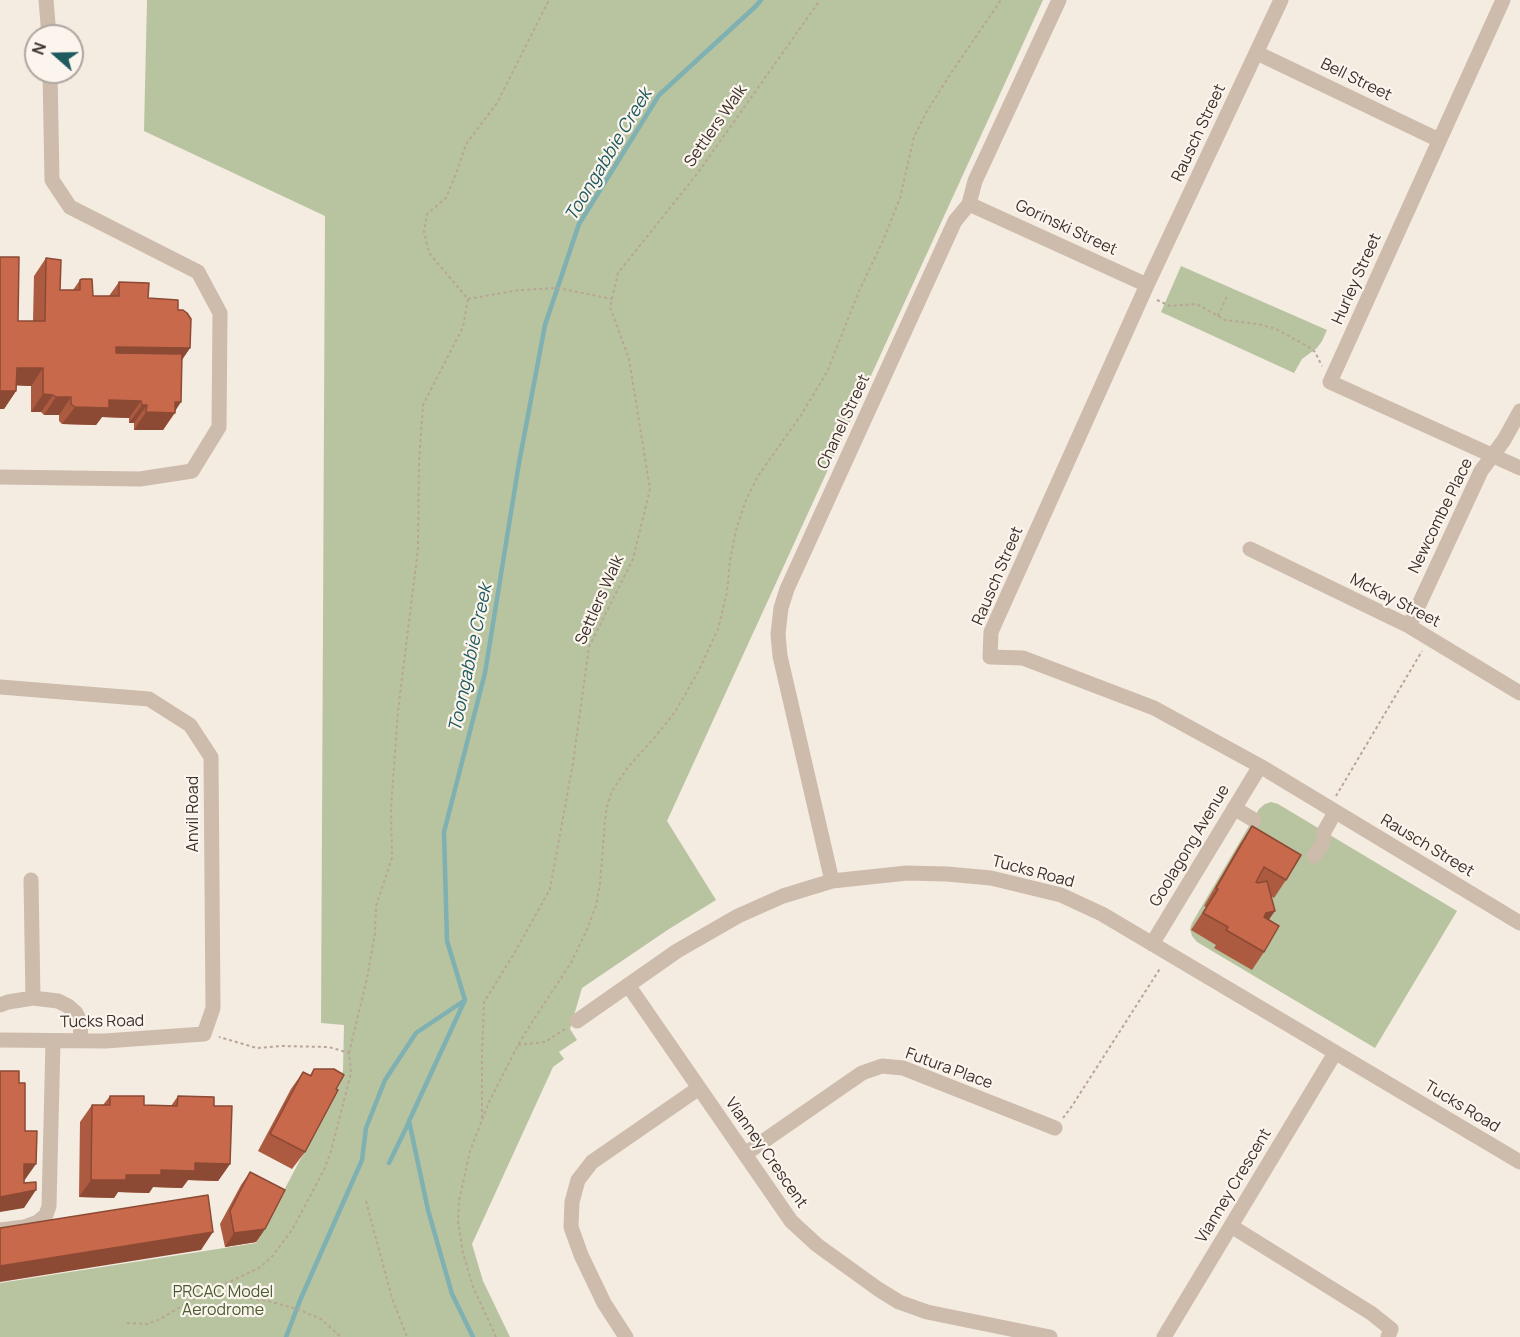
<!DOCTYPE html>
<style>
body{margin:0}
#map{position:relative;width:1520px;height:1337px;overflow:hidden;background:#f4ebe1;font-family:Manrope,sans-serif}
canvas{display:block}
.north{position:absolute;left:24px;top:24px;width:60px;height:60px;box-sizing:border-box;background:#fbf5ee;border:2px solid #aea6a0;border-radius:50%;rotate:290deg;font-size:16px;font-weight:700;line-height:24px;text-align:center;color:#3b302b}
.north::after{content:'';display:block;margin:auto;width:21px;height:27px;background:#1f5a5e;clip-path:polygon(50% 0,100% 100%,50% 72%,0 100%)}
</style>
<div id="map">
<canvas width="1520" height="1337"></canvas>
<div class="north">N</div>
</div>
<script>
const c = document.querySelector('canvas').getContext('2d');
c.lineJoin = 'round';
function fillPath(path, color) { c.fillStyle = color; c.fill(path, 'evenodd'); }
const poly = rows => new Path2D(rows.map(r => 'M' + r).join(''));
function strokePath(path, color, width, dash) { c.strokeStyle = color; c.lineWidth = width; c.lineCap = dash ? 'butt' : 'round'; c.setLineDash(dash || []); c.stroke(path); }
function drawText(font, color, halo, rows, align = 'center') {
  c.font = font + ' Manrope,sans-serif'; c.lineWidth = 4.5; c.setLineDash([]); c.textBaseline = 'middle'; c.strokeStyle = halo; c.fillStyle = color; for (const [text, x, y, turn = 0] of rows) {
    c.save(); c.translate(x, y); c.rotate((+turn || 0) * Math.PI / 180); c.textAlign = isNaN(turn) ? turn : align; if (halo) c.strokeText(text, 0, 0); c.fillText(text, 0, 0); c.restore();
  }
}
fillPath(poly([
 [147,0,1043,0,667,821,716,900,669,929,582,988,570,1029,577,1040,559,1052,564,1059,553,1067,472,1244,483,1281,510,1337,0,1337,0,1283,256,1243,325,1113,343,1071,344,1025,321,1023,325,216,144,131],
 [1181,266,1327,330,1322,341,1317,348,1302,359,1294,373,1161,312],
 [1271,802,1278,804,1457,911,1375,1048,1197,942,1192,936,1190,929,1192,923,1259,809,1265,804]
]), '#b8c4a0');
strokePath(poly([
 [464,1002,409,1121,428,1210,452,1294,473,1337],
 [389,1163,409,1122],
 [286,1337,301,1298,362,1160,366,1128,385,1080,416,1033,465,1000,447,941,444,832,485,673,519,463,545,325,579,224,659,95,756,6,761,0]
]), '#7fb0b2', 4.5);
strokePath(poly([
 [468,299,519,290,558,288,612,299],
 [1157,300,1170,306,1197,304,1225,320,1258,324,1276,329,1309,347,1315,352,1322,366],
 [1218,316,1228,294],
 [1336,796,1422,651],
 [518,1045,545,1042,565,1029],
 [349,1053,367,978,375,933,376,906,392,858,391,808,398,711,418,549,419,462,423,405,463,327,468,299,429,253,424,232,427,214,446,198,457,171,466,144,497,103,549,0],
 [482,1118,482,1055,484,1002,515,952,550,889,573,763,589,647,633,559,650,489,629,359,610,307,618,273,697,174,820,0],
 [1063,1118,1072,1106,1161,967],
 [366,1201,392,1298,407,1337],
 [230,1282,236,1296,268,1301,297,1309,321,1319,341,1337],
 [127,1323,147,1324,158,1320,199,1296,259,1268,271,1258,292,1230,324,1170,331,1151,351,1073,349,1053,329,1047,281,1046,257,1048,219,1037],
 [496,1337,473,1287,463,1253,458,1221,459,1201,470,1151,489,1102,518,1045,534,1019,571,963,586,932,596,906,600,883,605,821,607,806,612,791,628,767,655,737,675,712,698,672,718,629,727,592,730,560,736,530,746,500,758,476,801,415,827,372,859,291,882,243,900,198,914,137,927,111,951,73,1001,0]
]), '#b9a596', 2, [3, 3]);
strokePath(poly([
 [46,0,49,36],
 [1281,0,1147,285,991,632,990,657,1023,658,1154,708,1260,766,1520,923],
 [1503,0,1330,382,1520,468],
 [1257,53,1439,140],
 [969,204,1147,285],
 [0,477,140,479,192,471,219,427,220,313,198,272,70,207,52,180,50,72],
 [1250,549,1409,626,1520,693],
 [1409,626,1481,471,1504,440,1520,411],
 [0,687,149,699,190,725,211,757,213,1008,204,1034,105,1041,0,1040],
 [1234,808,1254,820],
 [1314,856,1323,843,1324,832,1335,812],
 [832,881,780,656,778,634,781,608,787,589,955,221,969,204,975,181,1059,0],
 [1152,944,1260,766],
 [628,985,791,1221,817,1245,878,1289,899,1302,927,1312,1050,1337],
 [33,998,58,1001,68,1006,76,1013,80,1021,81,1041],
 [0,1005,8,1002,33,998,31,880],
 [577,1021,677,951,738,916,783,896,832,881,907,873,947,874,991,878,1061,895,1102,914,1520,1162],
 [745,1154,862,1073,882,1066,903,1068,1055,1128],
 [1231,1226,1371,1313,1391,1329,1388,1337],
 [0,1230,24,1227,38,1222,46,1215,49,1206,53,1041],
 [626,1337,604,1303,581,1255,571,1227,572,1202,578,1180,592,1162,699,1088],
 [1164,1337,1335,1053]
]), '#cdbbac', 15);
fillPath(poly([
 [46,258,60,290,73,290,80,280,93,296,109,296,119,282,148,298,178,310,190,348,182,360,175,413,163,430,134,430,134,423,129,423,129,418,102,417,96,425,62,424,59,421,59,415,44,415,41,412,31,412,31,386,16,385,16,391,4,409,18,321,33,321,34,276],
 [1252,826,1286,880,1274,898,1271,896,1269,920,1264,952,1252,970,1214,948,1216,945,1191,930,1206,907,1204,906,1240,844],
 [314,1069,305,1152,292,1169,258,1151,291,1089,303,1072,310,1075],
 [110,1096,144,1105,171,1106,178,1096,214,1106,230,1164,218,1181,188,1180,182,1188,153,1187,149,1193,118,1192,114,1198,79,1197,80,1122,92,1105,103,1105],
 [250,1172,265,1229,256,1242,225,1247,220,1224,241,1185]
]), '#ac5a40');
fillPath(poly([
 [116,347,190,348,178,365,104,364],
 [17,368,43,368,31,386,5,385],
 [0,391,16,391,4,409,0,409],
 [43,394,53,395,41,412,31,412],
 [56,397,71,397,59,415,44,415],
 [109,400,141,401,129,418,102,417,96,425,62,424,75,407],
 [175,402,181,402,163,430,134,430,146,412],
 [142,405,147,405,134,423,129,423],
 [1275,911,1263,928,1254,931,1266,913],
 [195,1163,230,1164,218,1181,188,1180,182,1188,153,1187,149,1193,118,1192,114,1198,79,1197,91,1180,161,1170],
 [24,1164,36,1164,24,1181],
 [36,1190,24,1208,0,1212,0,1197],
 [265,1229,256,1242,225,1247,234,1233],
 [213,1232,201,1250,0,1282,0,1266]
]), '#8c4a34');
const building = poly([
 [0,257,19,257,18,321,45,321,46,258,61,260,60,290,80,290,80,280,82,279,92,279,93,296,119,296,119,282,149,283,148,298,178,300,178,310,183,310,187,313,191,319,190,348,116,347,116,353,182,354,181,402,175,402,175,413,146,412,147,405,142,405,141,401,109,400,109,408,75,407,71,404,71,397,56,397,53,395,43,394,43,368,17,368,16,391,0,391,0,257],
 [1252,826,1301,855,1286,880,1264,867,1256,882,1258,883,1267,881,1275,911,1266,913,1264,917,1279,926,1264,952,1226,930,1228,927,1203,913,1218,889,1216,888,1252,826],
 [314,1069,334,1069,344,1075,336,1089,338,1090,305,1152,270,1134,303,1072,311,1076,314,1069],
 [0,1071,19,1071,19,1083,25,1083,25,1131,37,1131,36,1164,24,1164,24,1183,36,1182,36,1190,0,1197,0,1071],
 [110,1096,144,1096,144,1105,177,1106,178,1096,214,1097,214,1106,232,1106,230,1164,195,1163,195,1171,161,1170,161,1175,126,1175,126,1180,91,1180,92,1105,110,1105,110,1096],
 [250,1172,285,1190,265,1229,234,1233,230,1211,250,1172],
 [208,1195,213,1232,0,1266,0,1228,208,1195]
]);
fillPath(building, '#c8694b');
strokePath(building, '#8c4a34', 1.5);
drawText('16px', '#3b302b', '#fbf5ee', [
 ["Bell Street",1356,80,26],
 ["Settlers Walk",716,126,-55],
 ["Rausch Street",1199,133,-65],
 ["Gorinski Street",1066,228,25],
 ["Hurley Street",1357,279,-66],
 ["Chanel Street",844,422,-65],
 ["Newcombe Place",1441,516,-64],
 ["Rausch Street",998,576,-67],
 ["Settlers Walk",600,600,-66],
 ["McKay Street",1395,601,27],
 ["Anvil Road",194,814,-90],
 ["Goolagong Avenue",1190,846,-59],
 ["Rausch Street",1427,846,31],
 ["Tucks Road",1033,872,15],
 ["Tucks Road",102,1022,-1],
 ["Futura Place",949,1069,20],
 ["Tucks Road",1462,1107,31],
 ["Vianney Crescent",766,1153,55],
 ["Vianney Crescent",1234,1186,-59]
]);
drawText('16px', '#4a5a2e', '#fbf5ee', [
 ["PRCAC Model",223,1293],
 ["Aerodrome",223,1311]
]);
drawText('italic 18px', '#1f5a5e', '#fbf5ee', [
 ["Toongabbie Creek",609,155,-59],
 ["Toongabbie Creek",471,658,-78]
]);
</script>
